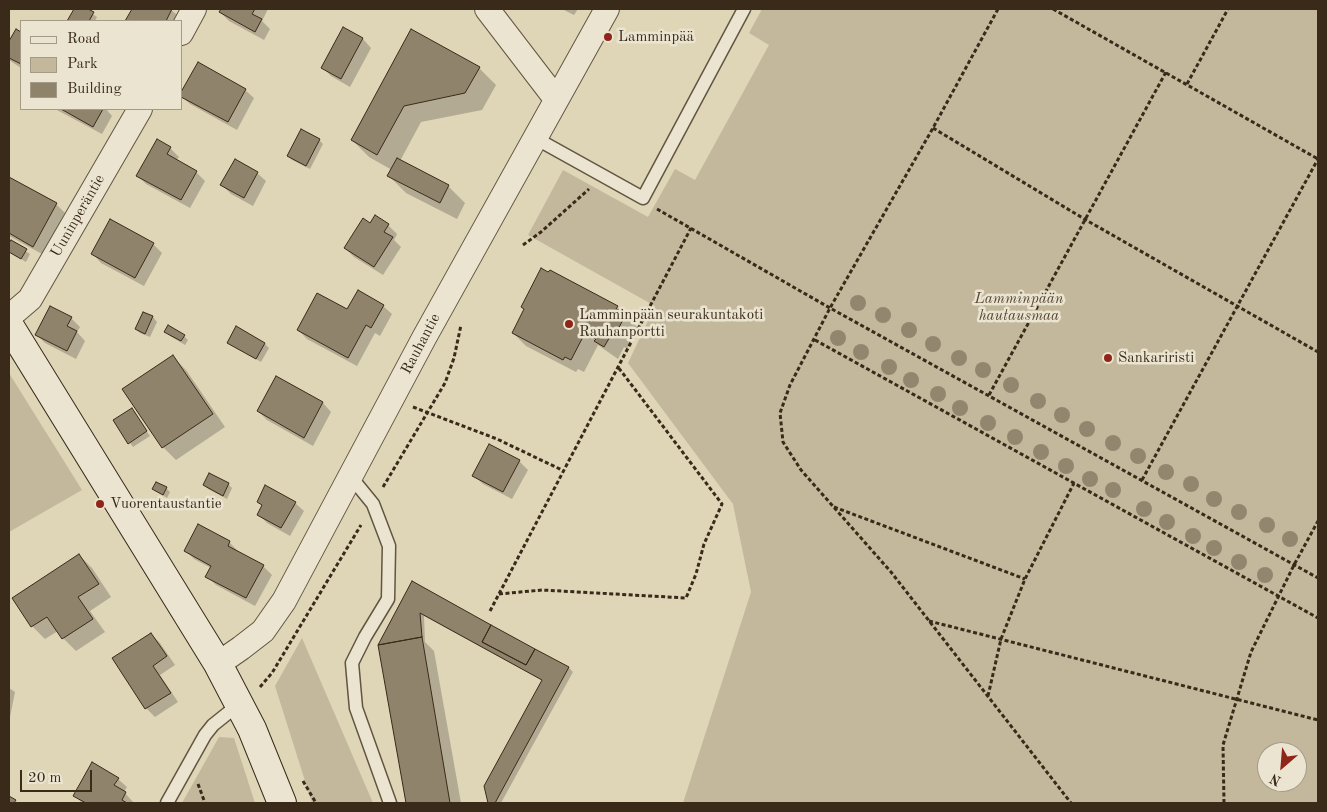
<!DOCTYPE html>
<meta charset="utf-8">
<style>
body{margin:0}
#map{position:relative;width:1327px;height:812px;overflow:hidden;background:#dfd5b7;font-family:"Old Standard TT",serif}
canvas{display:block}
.frame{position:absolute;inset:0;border:10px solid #3a2a1a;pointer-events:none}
.legend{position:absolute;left:20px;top:20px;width:162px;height:90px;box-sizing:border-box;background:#eae4d0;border:1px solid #a49a87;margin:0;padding:6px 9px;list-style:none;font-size:15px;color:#3a2a1a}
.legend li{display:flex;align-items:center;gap:10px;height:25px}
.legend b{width:25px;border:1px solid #a49a87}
.north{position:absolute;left:1257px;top:742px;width:50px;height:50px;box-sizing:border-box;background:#eae4d0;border:1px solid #a49a87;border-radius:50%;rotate:207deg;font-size:14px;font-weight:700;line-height:20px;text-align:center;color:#3a2a1a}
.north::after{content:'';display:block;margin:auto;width:18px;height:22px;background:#8f2418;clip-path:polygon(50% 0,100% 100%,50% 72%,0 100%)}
.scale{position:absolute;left:20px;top:770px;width:72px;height:22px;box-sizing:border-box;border:2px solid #3a2a1a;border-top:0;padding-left:6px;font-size:15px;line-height:18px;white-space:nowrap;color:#3a2a1a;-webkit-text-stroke:4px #eae4d0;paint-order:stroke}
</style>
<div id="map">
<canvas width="1327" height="812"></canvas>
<div class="frame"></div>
<ul class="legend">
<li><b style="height:6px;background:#eae4d0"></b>Road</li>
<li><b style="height:14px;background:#c3b89c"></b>Park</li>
<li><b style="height:14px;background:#90836c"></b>Building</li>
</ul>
<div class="north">N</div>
<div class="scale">20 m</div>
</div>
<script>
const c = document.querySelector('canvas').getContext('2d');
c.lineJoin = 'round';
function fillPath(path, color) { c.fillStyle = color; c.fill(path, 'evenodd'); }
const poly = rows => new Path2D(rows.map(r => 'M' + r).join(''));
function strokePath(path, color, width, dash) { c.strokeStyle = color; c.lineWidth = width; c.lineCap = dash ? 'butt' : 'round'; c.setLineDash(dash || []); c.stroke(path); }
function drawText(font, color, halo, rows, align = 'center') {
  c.font = font + ' "Old Standard TT",serif'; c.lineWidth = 5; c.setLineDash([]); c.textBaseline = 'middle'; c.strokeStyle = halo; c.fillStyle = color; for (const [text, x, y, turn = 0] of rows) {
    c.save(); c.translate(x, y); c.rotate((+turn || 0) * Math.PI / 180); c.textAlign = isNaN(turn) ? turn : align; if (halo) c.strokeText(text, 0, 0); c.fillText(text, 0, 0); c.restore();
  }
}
fillPath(poly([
 [762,9,1318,9,1318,803,683,803,751,592,733,504,628,363,655,306,528,235,563,170,648,217,675,169,695,180,769,45,749,33],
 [1267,752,1297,752,1297,782,1267,782],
 [9,373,82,490,9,532],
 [302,638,373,803,312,803,275,686],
 [219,737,234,738,255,803,182,803]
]), '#c3b89c');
fillPath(poly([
 [76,9,85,9,97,17,95,21,69,21],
 [133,9,170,9,181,18,179,21,126,21],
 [222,9,268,9,262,21,270,29,264,40,229,21,220,12],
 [562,9,578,9,574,15],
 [344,29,363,39,371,48,350,87,331,76,322,67],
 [16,30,21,33,21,68,9,60,9,44],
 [411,31,479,68,496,85,482,110,421,122,400,161,448,186,465,203,457,219,406,193,389,176,392,170,369,157,352,140],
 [245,90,254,98,237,130,190,104,181,96],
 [55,109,106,109,112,116,102,134],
 [319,140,323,144,310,169,292,160,288,156],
 [170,148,179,157,176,161,196,172,205,181,190,208,146,184,138,176],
 [257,173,266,181,253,206,231,194,222,185],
 [9,179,56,204,65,213,42,254,9,236],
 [375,217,388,225,397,234,394,240,401,247,383,275,354,257,345,248,370,224],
 [11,242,30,254,26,262,9,252,9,246],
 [153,244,162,253,144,286,101,263,93,254],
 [383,306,392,314,380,336,375,333,357,366,307,339,298,330,348,311],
 [617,307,638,328,627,349,624,347,618,359,598,345,584,372,578,369,576,372,526,346,513,333],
 [144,313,153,317,157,322,150,337,140,333,136,329],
 [71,318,80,327,77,332,85,341,76,359,45,343,36,334],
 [237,328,265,344,269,348,261,362,233,346,229,342],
 [166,332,184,336,188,340,185,345,170,336],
 [173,357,186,370,225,427,176,460,163,447],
 [277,378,323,403,331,412,313,446,267,420,258,411],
 [132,410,150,436,133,447,115,421],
 [519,461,528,470,512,499,483,484,474,476],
 [228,484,232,488,227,499,208,489,204,485],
 [166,488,170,492,167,498,153,489],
 [295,503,304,511,290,536,267,523,259,515,263,506],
 [229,542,238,551,237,553,263,566,272,575,255,606,216,585,207,576,211,568,194,559,186,551],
 [79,555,92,568,111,597,90,611,105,632,76,651,63,638,58,631,45,639,32,626],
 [412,583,569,668,573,672,501,803,490,803,486,786,543,681,424,616,425,642,434,651,461,803,407,803,379,646],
 [151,634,160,643,175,665,160,675,178,702,155,717,146,708,114,659],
 [9,688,15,692,10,717,9,716],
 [118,779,127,787,124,792,134,803,82,803,74,795]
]), '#0003');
const building = poly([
 [74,9,88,9,94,12,89,21,67,21,74,9],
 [132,9,172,9,166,21,125,21,132,9],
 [221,9,255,9,252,14,262,19,255,32,219,12,221,9],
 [343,27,363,38,341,79,321,68,343,27],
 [16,29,21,32,21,64,9,58,9,41,16,29],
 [411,29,480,67,465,93,404,106,377,155,351,140,411,29],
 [198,62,246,89,228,122,181,97,181,92,198,62],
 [61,109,103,109,93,127,61,109],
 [301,129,320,139,306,166,287,156,301,129],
 [157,139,171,147,167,154,197,171,181,200,136,176,157,139],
 [397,158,449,185,440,203,387,176,397,158],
 [235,159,258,172,244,198,220,185,235,159],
 [9,177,57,203,33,247,9,233,9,177],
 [375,215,389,224,384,232,393,237,374,267,344,248,363,218,370,223,375,215],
 [110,219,154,243,135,278,91,254,110,219],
 [11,240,27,249,21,259,9,252,9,243,11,240],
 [541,268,548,272,550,270,618,306,616,309,626,314,614,337,611,335,604,347,594,341,596,339,585,333,571,360,565,357,563,360,512,333,524,309,521,307,541,268],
 [358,290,384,305,371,328,366,325,348,358,297,330,317,293,347,309,358,290],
 [50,306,72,317,67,326,77,331,67,351,35,335,50,306],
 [143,312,153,316,145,334,135,329,143,312],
 [168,325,185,335,181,341,164,332,168,325],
 [236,326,265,343,256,359,227,343,236,326],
 [173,355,213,414,162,448,122,389,173,355],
 [276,376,323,402,304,438,257,411,276,376],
 [132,408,147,431,128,444,113,420,132,408],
 [489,444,520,460,503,492,472,476,489,444],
 [209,473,229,483,223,496,203,485,209,473],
 [156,482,167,487,163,495,152,489,156,482],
 [265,485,296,502,281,528,257,515,262,505,257,502,265,485],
 [198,524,230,541,228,546,264,565,246,598,205,577,211,566,184,551,198,524],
 [79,554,99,584,78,597,93,619,62,639,47,617,31,627,12,598,79,554],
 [412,581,491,625,482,642,526,665,535,649,569,667,495,803,488,803,484,786,542,680,420,613,422,637,378,645,412,581],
 [491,625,535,649,526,665,482,642,491,625],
 [151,633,167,656,153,666,171,693,145,709,112,658,151,633],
 [422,637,450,803,406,803,378,645,422,637],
 [92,762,119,778,114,785,126,792,122,800,127,803,86,803,73,796,92,762],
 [9,796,16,800,14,803,9,803,9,796]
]);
fillPath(building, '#90836c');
strokePath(building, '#3a2a1a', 1);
const service = poly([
 [535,138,643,198,744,9],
 [351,477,373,504,389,546,388,599,365,637,352,663,356,708,390,803],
 [167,803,205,735,213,725,238,705]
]);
const minor = poly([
 [487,9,556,99],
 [181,33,194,9],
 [9,317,30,299,140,109],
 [218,664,241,648,263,631,284,601,424,338,607,9]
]);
const secondary = poly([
 [9,325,218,664,252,729,282,803]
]);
strokePath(service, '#635541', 15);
strokePath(minor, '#635541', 26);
strokePath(secondary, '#3a2a1a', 30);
strokePath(poly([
 [998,9,933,128,830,308,790,385,780,413,783,442,801,470,891,572,1071,803],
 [1053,9,1318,159],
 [1187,84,1228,9],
 [933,128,1086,220,1318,352],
 [657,209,830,308,1318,578],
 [523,245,541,232,589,189],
 [815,340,1318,618],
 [989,395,1166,72],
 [413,407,497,439,564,471],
 [1142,480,1318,159],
 [383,487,445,383,454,358,461,325],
 [834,507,1025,579],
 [499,594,542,590,686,598,696,574,704,544,722,504,618,367],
 [490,611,691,228],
 [929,621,1318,720],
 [260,687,272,673,361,525],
 [988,696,1001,639,1025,579,1074,483],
 [303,781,316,803],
 [198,784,205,803],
 [1224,803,1223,745,1251,652,1294,565,1318,521]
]), '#3a2a1a', 3, [4, 2.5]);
strokePath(service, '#eae4d0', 12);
strokePath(minor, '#eae4d0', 24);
strokePath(secondary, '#eae4d0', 28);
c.fillStyle = '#93866f';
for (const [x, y] of [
 [858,303],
 [883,315],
 [909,330],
 [838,338],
 [933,344],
 [861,352],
 [959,358],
 [889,367],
 [983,370],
 [911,380],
 [1011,385],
 [938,394],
 [1038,401],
 [960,408],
 [1062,415],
 [988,423],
 [1087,429],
 [1015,437],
 [1113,443],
 [1041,452],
 [1138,456],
 [1066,466],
 [1166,472],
 [1090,479],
 [1191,484],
 [1113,490],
 [1214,499],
 [1144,509],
 [1239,512],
 [1167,522],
 [1267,525],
 [1193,536],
 [1290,539],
 [1214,548],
 [1239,562],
 [1265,575]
]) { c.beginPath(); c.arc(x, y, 8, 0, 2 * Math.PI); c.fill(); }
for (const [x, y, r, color] of [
 [608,37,5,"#8f2418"],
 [569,324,5,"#8f2418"],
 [1108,358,5,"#8f2418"],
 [100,504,5,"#8f2418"]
]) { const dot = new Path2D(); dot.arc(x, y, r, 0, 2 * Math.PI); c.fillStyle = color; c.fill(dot); strokePath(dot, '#eae4d0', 2); }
drawText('15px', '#3a2a1a', '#eae4d0', [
 ["Lamminpää",618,37],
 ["Lamminpään seurakuntakoti",579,315],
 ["Rauhanportti",579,332],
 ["Sankariristi",1118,358],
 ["Vuorentaustantie",110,504]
], 'left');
drawText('15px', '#3a2a1a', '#eae4d0', [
 ["Uuninperäntie",78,216,-60],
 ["Rauhantie",421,344,-62]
]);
drawText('italic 15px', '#554634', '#eae4d0', [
 ["Lamminpään",1019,299],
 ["hautausmaa",1019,316]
]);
</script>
